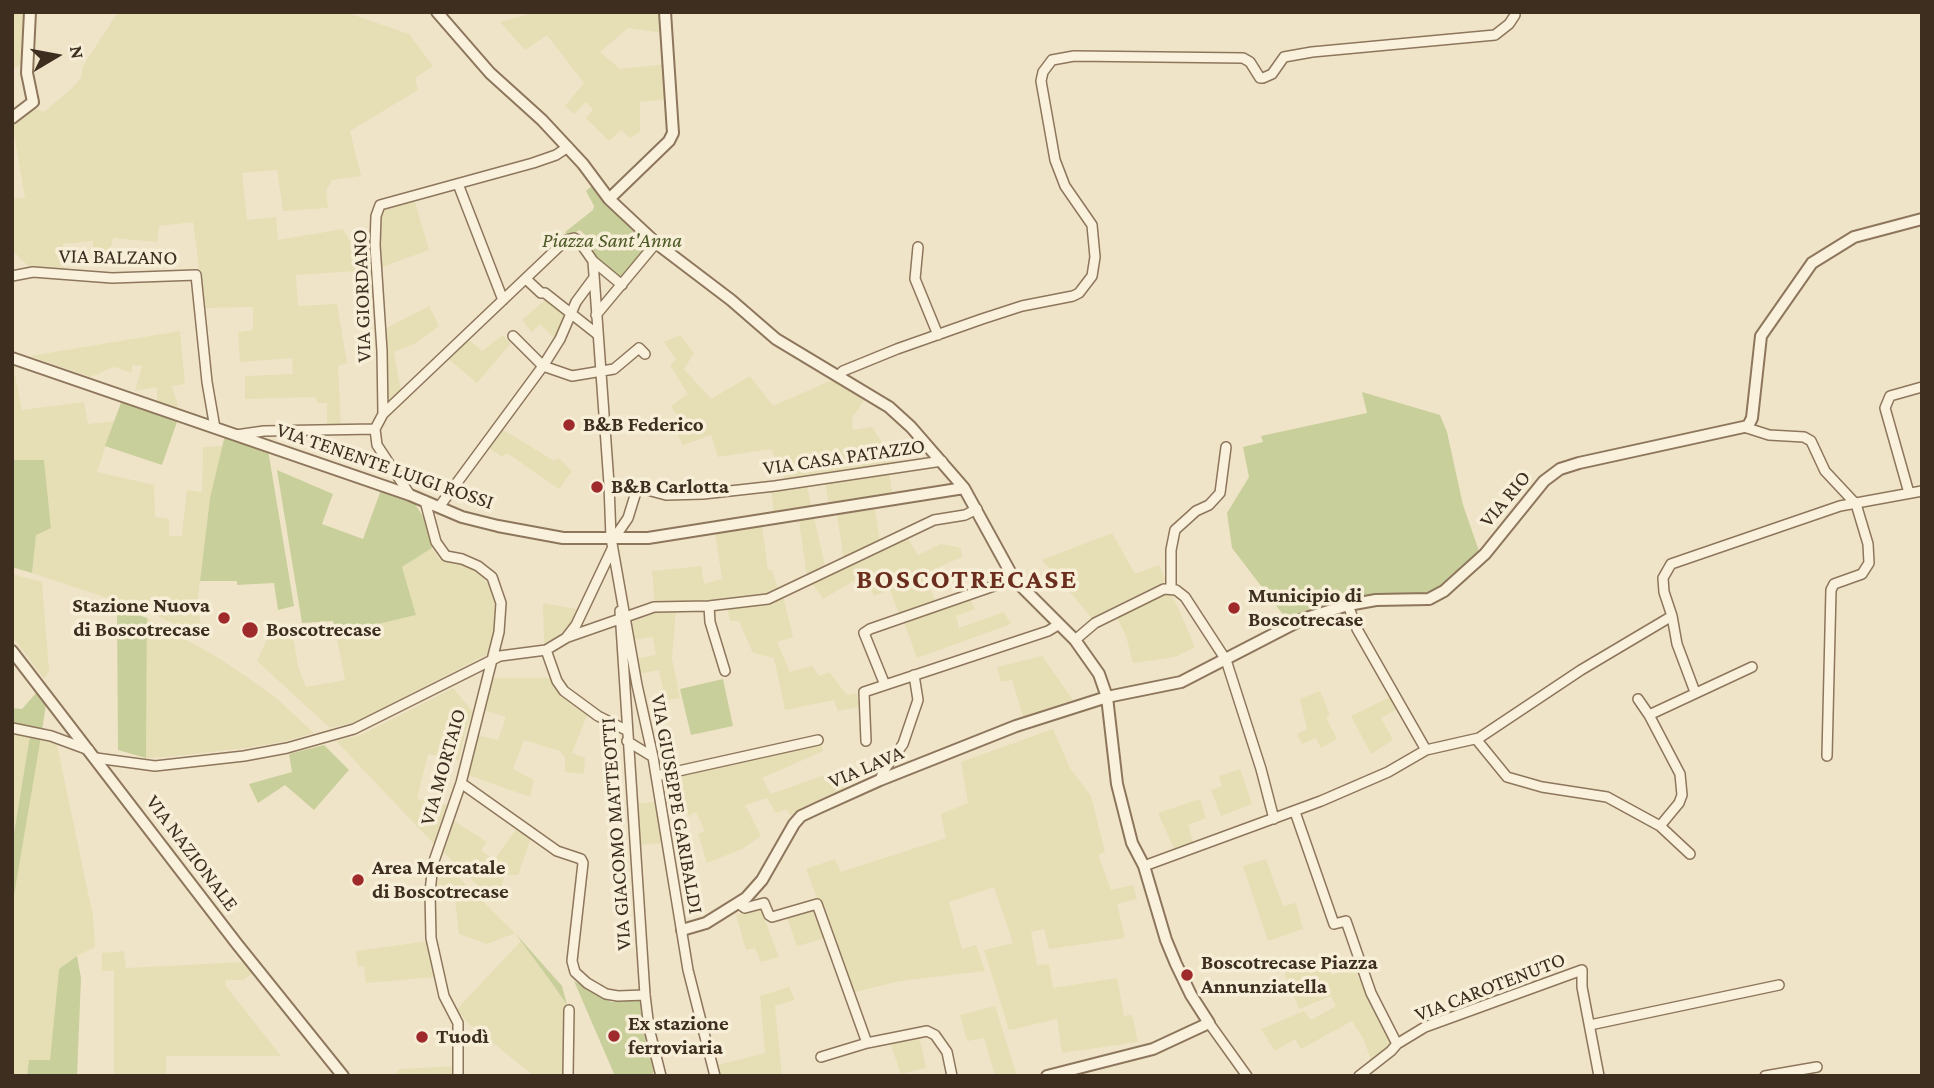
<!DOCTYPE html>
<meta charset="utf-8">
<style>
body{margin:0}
#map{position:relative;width:1934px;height:1088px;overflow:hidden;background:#f0e4c8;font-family:"Crimson Pro",serif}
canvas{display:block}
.frame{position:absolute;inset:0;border:14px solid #3d2e20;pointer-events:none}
.north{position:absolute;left:21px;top:21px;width:70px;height:70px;-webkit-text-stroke:5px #f7eed8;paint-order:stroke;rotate:80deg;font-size:19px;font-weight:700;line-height:28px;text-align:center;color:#3d2e20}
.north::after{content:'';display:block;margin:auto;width:24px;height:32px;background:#3d2e20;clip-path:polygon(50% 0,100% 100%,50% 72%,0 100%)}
</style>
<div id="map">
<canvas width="1934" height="1088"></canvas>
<div class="frame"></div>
<div class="north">N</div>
</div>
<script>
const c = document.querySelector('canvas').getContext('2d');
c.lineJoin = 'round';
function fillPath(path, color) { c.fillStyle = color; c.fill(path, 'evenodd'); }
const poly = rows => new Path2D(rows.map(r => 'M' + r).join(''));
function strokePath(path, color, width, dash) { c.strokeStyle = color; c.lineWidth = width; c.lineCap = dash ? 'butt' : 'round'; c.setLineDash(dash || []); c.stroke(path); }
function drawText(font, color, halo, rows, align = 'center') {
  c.font = font + ' "Crimson Pro",serif'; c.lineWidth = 7; c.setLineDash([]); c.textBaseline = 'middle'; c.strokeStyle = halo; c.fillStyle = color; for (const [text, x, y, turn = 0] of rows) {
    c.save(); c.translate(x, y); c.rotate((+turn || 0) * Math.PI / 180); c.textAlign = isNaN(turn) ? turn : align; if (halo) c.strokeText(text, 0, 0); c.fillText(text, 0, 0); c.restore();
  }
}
fillPath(poly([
 [12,12,26,12,25,63,12,69],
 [118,12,345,12,409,34,433,66,415,78,418,90,350,131,361,176,332,180,326,191,328,208,283,211,277,170,242,173,247,220,276,217,278,240,343,229,352,245,370,242,372,270,296,275,298,306,337,304,347,363,338,366,341,428,327,428,327,403,317,403,316,397,245,399,245,376,293,374,292,358,240,362,238,332,253,330,253,307,204,308,193,222,159,226,157,242,113,238,109,257,93,256,93,241,63,244,65,272,31,269,12,250,12,199,25,198,12,122,35,108,44,112,71,89,81,78,83,66],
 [536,12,662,12,663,33,628,28,600,52,620,69,666,64,669,99,640,102,640,132,630,138,621,130,609,141,586,118,593,110,586,102,574,114,565,106,584,83,547,35,525,50,500,22],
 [414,199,429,250,382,267,379,218,384,207],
 [548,297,567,313,556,340,540,324,532,332,522,320],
 [429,306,439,326,416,343,394,352,401,392,390,402,387,397,385,329],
 [180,331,185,384,172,386,178,406,173,409,157,401,157,387,135,391,142,366,132,365,132,373,114,367,90,377,30,356],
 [503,335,511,343,477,383,446,357,468,339,482,351],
 [680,335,694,353,684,369,711,399,750,376,773,406,832,380,865,399,852,418,853,430,872,427,897,465,786,481,771,449,718,457,711,435,683,445,673,426,680,420,671,406,688,394,670,365,676,359,664,342],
 [12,362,17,363,14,370,22,410,84,402,88,424,114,421,97,472,154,485,155,517,169,519,169,536,182,536,187,490,202,492,203,447,223,446,210,498,197,605,203,638,149,612,32,573,36,534,51,527,44,460,12,460],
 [502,429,554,461,559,458,572,471,559,489,507,453,502,457,489,448],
 [889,472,893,497,829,505,825,481],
 [807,483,811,508,774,514,771,489],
 [875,509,880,542,844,561,837,515],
 [814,517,826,570,807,578,799,520],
 [762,526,768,570,772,570,779,591,766,596,711,603,665,602,655,605,652,571,701,566,704,584,722,579,715,533],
 [1112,533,1135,574,1159,565,1166,581,1092,618,1042,560],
 [907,537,918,555,941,544,961,548,962,557,923,574,936,602,900,616,890,590,874,596,864,575,823,599,812,583],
 [432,548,439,559,475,568,493,590,496,598,495,625,490,653,355,722,330,728,257,661,267,639,293,636,298,666,306,687,345,680,336,634,416,615,402,567],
 [12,574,42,582,49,671,44,679,12,636],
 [1171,592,1195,647,1175,657,1133,663,1126,636,1116,616],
 [783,596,793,637,777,642,790,672,812,666,819,676,829,672,847,695,857,693,859,707,838,711,834,700,785,710,774,658,753,653,739,621,730,621,727,608],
 [969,597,975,609,956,616,959,628,1004,612,1011,624,917,658,903,620],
 [543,603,577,609,572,625,559,636,544,644],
 [676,609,672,659,680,698,665,700,659,670,639,674,636,659,656,655,653,637,633,640,630,618,656,611],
 [147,618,217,657,247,677,275,697,314,733,286,741,246,748,167,757,146,758],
 [1042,656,1073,700,1023,716,1012,680,1001,682,997,667],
 [493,678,552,678,563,696,588,713,572,753,585,758,584,774,565,772,565,758,560,751,524,740,513,769,534,780,530,797,468,775,476,735,498,740,506,717,483,710],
 [453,688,473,712,465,732,459,760,428,754,417,799,447,805,434,844,336,741,361,735],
 [1320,691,1330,715,1326,717,1337,739,1321,748,1316,738,1302,744,1297,734,1307,729,1300,699],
 [1392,696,1399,708,1381,718,1393,740,1371,754,1351,716],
 [1053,729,1070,768,1091,796,1105,852,1098,855,1111,890,1133,885,1137,899,1117,904,1125,938,1049,949,1044,929,1031,932,1037,965,1049,964,1053,988,1117,978,1124,1016,1132,1015,1138,1042,1062,1053,1057,1019,1009,1030,984,950,1013,943,994,887,949,902,962,949,976,945,985,971,900,981,852,993,806,869,835,859,841,872,946,838,941,814,968,803,961,762],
 [12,732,30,736,12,845],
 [41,737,51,739,57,745,93,916,95,947,77,956,59,969,50,1061,29,1060,27,1076,12,1076,12,907],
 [821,743,823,751,762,778,771,794,836,771,846,788,802,807,791,816,786,809,776,813,767,798,745,805,761,836,742,849,707,863,698,834,705,831,696,812,689,816,677,795,665,796,663,778],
 [1240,769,1252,804,1221,816,1211,790,1222,786,1219,776],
 [1200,799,1206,818,1188,825,1194,845,1175,851,1158,813],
 [654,802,662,843,638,845,635,804],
 [453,820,487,842,481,850,494,860,517,828,531,838,518,875,505,875,496,903,444,853],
 [1266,859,1283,906,1296,903,1303,929,1268,941,1243,866],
 [442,861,515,933,487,944,459,934,454,893,436,892],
 [760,907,779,957,761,962,755,948,746,950,736,915],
 [815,908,826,938,797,946,787,917],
 [428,941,436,977,366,983,364,966,358,967,356,951],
 [521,941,567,1005,565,1076,534,1076,466,1021,457,1009],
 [124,951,126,968,245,962,255,972,243,980,226,980,225,985,281,1056,166,1056,166,1076,114,1076,114,971,102,971,102,953],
 [1322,955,1332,975,1358,966,1361,973,1357,975,1393,1044,1372,1062,1363,1038,1352,1021,1301,1049,1295,1039,1275,1051,1261,1029,1304,1011,1311,1020,1336,1006,1331,996,1299,1009,1283,969],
 [789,987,795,1000,775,1006,782,1076,720,1076,718,1065,765,1053,760,996],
 [995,1006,1017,1076,995,1076,984,1038,967,1041,960,1015],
 [919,1036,926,1068,901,1074,890,1042],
 [456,1066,455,1076,392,1076,400,1069]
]), '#e6deb5');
fillPath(poly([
 [592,186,607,205,648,246,620,278,589,251,588,238,580,230,568,236,565,232,593,210,594,206,586,191],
 [1362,392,1440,415,1447,432,1463,505,1479,551,1431,593,1417,595,1380,594,1350,599,1288,621,1232,548,1227,513,1249,477,1243,447,1263,442,1261,436,1367,413],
 [122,400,178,419,162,465,105,446],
 [225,435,268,450,294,606,278,610,274,583,237,585,237,581,200,581,210,498],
 [12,460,44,460,51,528,36,535,32,573,12,567],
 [277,470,333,494,322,524,363,539,381,490,413,501,424,518,432,548,402,567,416,615,336,634,333,621,302,623],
 [117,608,147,618,146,758,118,750],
 [723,679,733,726,691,735,680,689],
 [37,692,46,704,42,731,12,725,12,708,22,709],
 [30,736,41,737,12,907,12,845],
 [324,745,349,770,314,810,285,785,258,803,249,784,292,772,289,754],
 [515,933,562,986,567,1005,551,982],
 [77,956,81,978,77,1076,27,1076,29,1060,50,1060,59,969],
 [574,981,611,1002,641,1000,654,1072,651,1076,615,1076]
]), '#c9cf9b');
const minor = poly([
 [458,184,503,300],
 [918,247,915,279,938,335],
 [593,261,609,484,611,538,637,685,653,757,688,970,715,1076],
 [12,276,33,272,112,278,196,275,207,382,215,428],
 [526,279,541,293,545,293,597,334],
 [596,315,656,243],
 [513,336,543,366,572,376,614,369,639,348,645,354],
 [838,376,843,371,897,349,982,319,1022,306,1073,296,1079,293,1092,276,1095,257,1092,225,1065,186,1055,160,1041,81,1043,72,1052,60,1074,56,1243,58,1250,62,1260,78,1263,78,1272,74,1284,57,1312,52,1495,35,1509,24,1515,15],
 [383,414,382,351,375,245,376,216,380,205,533,163,556,155,568,147],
 [1744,427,1769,435,1804,437,1811,441,1825,471,1854,502],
 [236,435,264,431,375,429],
 [1909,493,1885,408,1890,396,1922,387],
 [410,495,377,445,375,429,383,414,566,240,574,238,579,241,593,261,622,285],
 [425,501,436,542,446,556,462,559,478,566,492,577,501,603,499,632,461,783,433,864,430,892,431,938,444,996,458,1023,458,1076],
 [439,507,543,366,560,339,576,302,593,279],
 [615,537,628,518,636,492,640,488,666,495,703,494,775,486,942,461],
 [1171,589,1171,550,1175,530,1196,511,1209,505,1220,493,1226,447],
 [1348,605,1357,629,1426,750],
 [709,606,710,622,725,671],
 [620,611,645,995,649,1028,661,1076],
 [1672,616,1677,644,1695,692],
 [568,637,654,607,709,606,768,599,934,520,965,515,977,509],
 [1075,640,1095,623,1164,589,1176,590,1185,597,1226,660,1261,769,1274,819],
 [546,650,557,681,564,691,598,716,626,730],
 [885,685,864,633,870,629,1014,579],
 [1638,699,1649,715,1680,774,1682,795,1679,803,1660,826],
 [1649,715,1752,667],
 [12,728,51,736,89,750],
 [1476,739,1507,777,1542,787,1607,797,1660,826,1690,854],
 [627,741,653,757],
 [866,741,864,692,1048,631,1058,625],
 [1827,756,1831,590,1834,584,1862,574,1869,563,1868,544,1856,504],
 [96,758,155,766,244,756,287,748,354,729,500,656,546,650,566,638,576,625,612,549],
 [656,776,818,740],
 [880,780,884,770,903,744,918,700,914,675],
 [461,783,557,851,581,859,583,863,572,961,575,972,587,983,606,994,618,996,645,995],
 [1295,812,1334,924,1346,921,1371,993,1397,1044],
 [1144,866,1321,801,1388,772,1426,750,1479,738,1581,670,1672,616,1664,592,1663,578,1671,564,1840,506,1922,491],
 [738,903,745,908,764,903,769,915,772,917,817,904,867,1043],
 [1209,1023,1247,1076],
 [1590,1025,1779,985],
 [821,1057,867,1043,927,1031,935,1035,947,1052,952,1076],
 [568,1076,569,1010],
 [1359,1076,1391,1051,1397,1044,1425,1027,1582,970,1582,987,1599,1076],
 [1765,1076,1817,1067]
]);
const tertiary = poly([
 [437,12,490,73,542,120,583,164,609,199,656,243,731,300,776,339,889,407,911,427,964,488,1014,579,1075,640,1099,674,1107,697,1117,784,1132,843,1144,866,1166,940,1176,964,1191,995,1209,1023,1153,1049,1047,1076],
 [12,118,33,102,27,73,30,12],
 [609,199,669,141,673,133,665,12],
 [12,358,410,495,462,517,498,526,563,538,648,538,964,488],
 [12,651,237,944,343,1076],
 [682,930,706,923,746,898,762,880,794,824,801,816,818,808,880,780,1016,726,1107,697,1181,682,1303,619,1348,605,1376,600,1429,599,1444,591,1485,554,1544,481,1560,469,1579,463,1748,426,1752,418,1761,336,1812,263,1854,237,1922,219]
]);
strokePath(minor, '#8d765c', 12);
strokePath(tertiary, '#8d765c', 14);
strokePath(minor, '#faf1dc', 9);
strokePath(tertiary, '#faf1dc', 10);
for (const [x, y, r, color] of [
 [569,425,7,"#9e2a2b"],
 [597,487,7,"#9e2a2b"],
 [1234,608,7,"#9e2a2b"],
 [224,618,7,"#9e2a2b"],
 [250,630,9,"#9e2a2b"],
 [358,880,7,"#9e2a2b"],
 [1187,975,7,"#9e2a2b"],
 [614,1036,7,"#9e2a2b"],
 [422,1037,7,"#9e2a2b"]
]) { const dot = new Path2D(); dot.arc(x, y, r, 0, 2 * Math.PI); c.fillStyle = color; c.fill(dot); strokePath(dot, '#f7eed8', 2.5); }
drawText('italic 21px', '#4d5a26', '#f7eed8', [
 ["Piazza Sant'Anna",612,241]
]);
drawText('21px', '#3d2e20', '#f7eed8', [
 ["VIA BALZANO",118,257,1],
 ["VIA GIORDANO",362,296,-92],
 ["VIA CASA PATAZZO",844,457,-8],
 ["VIA TENENTE LUIGI ROSSI",385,466,19],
 ["VIA RIO",1505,499,-50],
 ["VIA MORTAIO",443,767,-74],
 ["VIA LAVA",866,767,-23],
 ["VIA GIUSEPPE GARIBALDI",677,804,80],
 ["VIA GIACOMO MATTEOTTI",616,834,-94],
 ["VIA NAZIONALE",192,853,53],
 ["VIA CAROTENUTO",1490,987,-21]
]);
drawText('bold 21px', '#3d2e20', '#f7eed8', [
 ["B&B Federico",583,425],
 ["B&B Carlotta",611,487],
 ["Municipio di",1248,596],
 ["Boscotrecase",1248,620],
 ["Stazione Nuova",210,606,"right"],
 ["di Boscotrecase",210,630,"right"],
 ["Boscotrecase",266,630],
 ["Area Mercatale",372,868],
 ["di Boscotrecase",372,892],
 ["Boscotrecase Piazza",1201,963],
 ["Annunziatella",1201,987],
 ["Ex stazione",628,1024],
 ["ferroviaria",628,1048],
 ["Tuodì",436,1037]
], 'left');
c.letterSpacing = '2px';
drawText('bold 28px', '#6b2e1e', '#f7eed8', [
 ["BOSCOTRECASE",967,579]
]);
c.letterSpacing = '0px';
</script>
